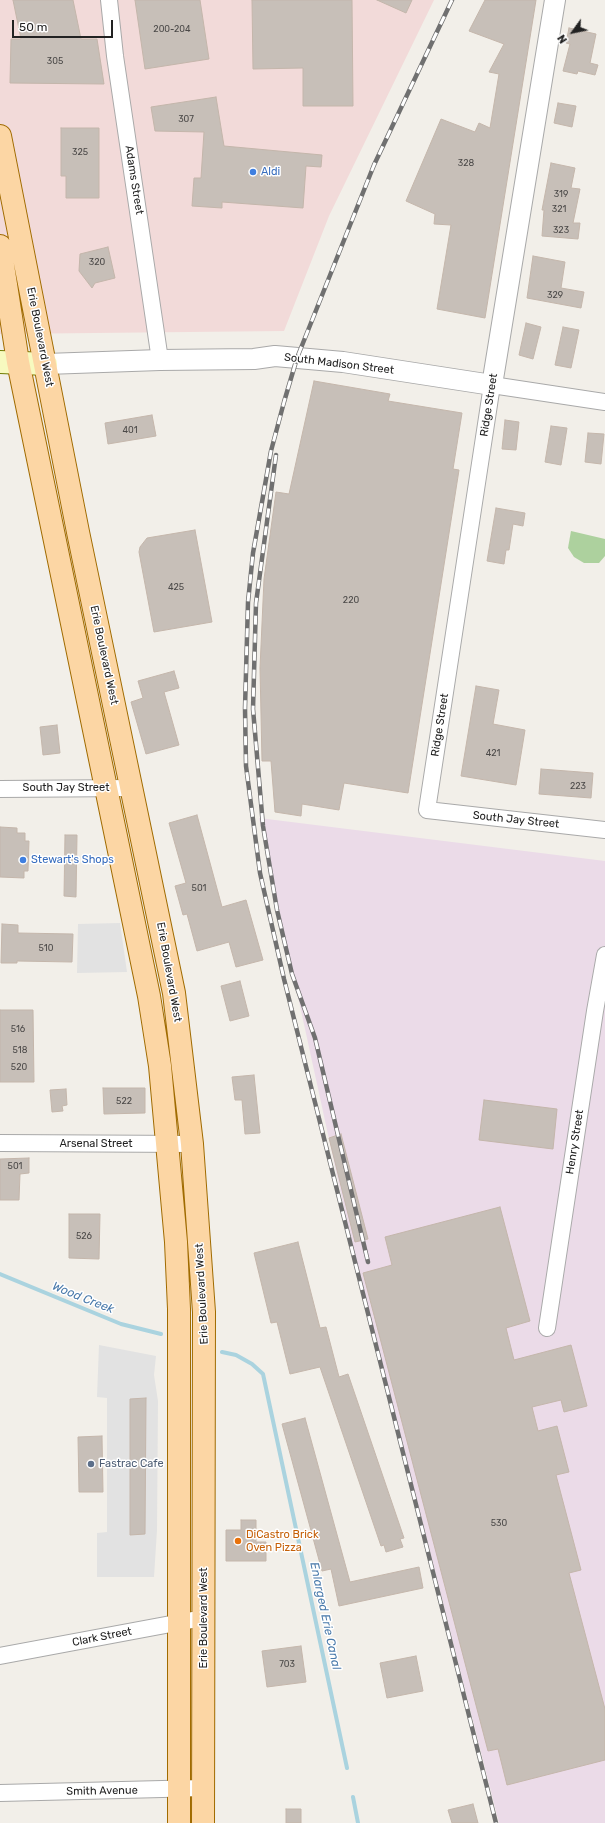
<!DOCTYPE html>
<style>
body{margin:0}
#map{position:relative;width:605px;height:1823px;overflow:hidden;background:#f2efe9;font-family:Rubik,sans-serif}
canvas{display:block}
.north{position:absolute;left:553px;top:12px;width:40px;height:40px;-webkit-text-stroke:3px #fff;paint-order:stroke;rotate:237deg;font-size:11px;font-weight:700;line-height:16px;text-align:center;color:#222}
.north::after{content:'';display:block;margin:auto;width:14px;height:18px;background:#222;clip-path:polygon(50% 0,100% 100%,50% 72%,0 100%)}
.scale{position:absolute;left:12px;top:20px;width:101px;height:18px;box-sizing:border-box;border:2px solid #222;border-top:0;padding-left:5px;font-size:12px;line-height:14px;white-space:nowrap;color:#222;-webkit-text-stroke:3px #fff;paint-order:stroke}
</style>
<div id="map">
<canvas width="605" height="1823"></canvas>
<div class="north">N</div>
<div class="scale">50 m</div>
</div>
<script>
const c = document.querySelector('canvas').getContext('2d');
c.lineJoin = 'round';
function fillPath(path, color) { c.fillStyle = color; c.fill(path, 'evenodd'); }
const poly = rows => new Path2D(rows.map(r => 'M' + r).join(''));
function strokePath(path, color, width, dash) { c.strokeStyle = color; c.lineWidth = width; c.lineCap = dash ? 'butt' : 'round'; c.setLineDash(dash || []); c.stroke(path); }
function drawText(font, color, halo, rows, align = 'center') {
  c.font = font + ' Rubik,sans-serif'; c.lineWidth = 3; c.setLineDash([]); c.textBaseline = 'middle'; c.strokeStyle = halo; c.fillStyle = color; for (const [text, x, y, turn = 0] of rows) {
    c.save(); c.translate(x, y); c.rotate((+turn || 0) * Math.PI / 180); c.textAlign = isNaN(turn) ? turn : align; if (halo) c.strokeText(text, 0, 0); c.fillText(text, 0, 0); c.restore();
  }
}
fillPath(poly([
 [0,0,434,0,329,216,284,331,0,334]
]), '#f2dad9');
fillPath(poly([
 [259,818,605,861,605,1823,499,1823,353,1249]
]), '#ebdbe8');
fillPath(poly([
 [571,531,605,539,605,556,599,563,584,563,574,557,568,548]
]), '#add19e');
fillPath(poly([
 [120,923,127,972,77,973,78,924],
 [99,1345,156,1356,154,1375,158,1401,157,1530,154,1577,97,1577,97,1533,107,1532,107,1398,97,1397]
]), '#e2e2e2');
strokePath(poly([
 [0,1274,121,1324,161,1334],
 [222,1352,236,1355,252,1364,263,1374,347,1768],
 [353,1797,358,1823]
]), '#aad3df', 4);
const building = poly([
 [13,0,73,0,81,39,97,39,104,84,10,83,11,39,21,39,13,0],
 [135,0,200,0,209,59,145,69,135,0],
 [252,0,352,0,353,106,303,106,303,68,253,69,252,0],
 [377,0,412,0,406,13,377,0],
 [485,0,536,0,485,318,437,309,451,225,434,224,435,214,406,201,441,119,475,132,479,123,490,128,499,74,489,72,504,44,469,31,485,0],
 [569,28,596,34,590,63,598,65,595,75,578,71,577,74,563,71,570,44,566,43,569,28],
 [216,97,224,146,322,155,321,167,306,166,303,208,222,202,222,208,192,206,194,178,201,178,204,132,155,131,151,107,216,97],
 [558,103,576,106,572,127,554,123,558,103],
 [61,128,99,128,99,198,66,198,66,176,61,176,61,128],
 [551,163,575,168,571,188,580,189,573,223,580,223,578,239,542,236,544,210,542,210,551,163],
 [108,247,115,278,95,283,92,288,79,271,80,254,108,247],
 [533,256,565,262,561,288,584,292,581,308,527,298,533,256],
 [526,323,541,327,533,359,519,355,526,323],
 [563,327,579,330,571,368,555,365,563,327],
 [314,381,390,394,388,401,462,413,453,469,459,470,408,793,344,783,339,810,302,804,301,816,275,812,271,761,262,761,260,668,264,579,276,492,289,494,314,381],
 [152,415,156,436,108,444,105,423,152,415],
 [505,420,519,422,516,450,502,449,505,420],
 [551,426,567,428,561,465,545,462,551,426],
 [588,433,604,434,601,464,585,462,588,433],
 [496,508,525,513,523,526,513,524,509,550,506,550,504,564,487,561,496,508],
 [195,530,212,622,154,632,139,552,140,547,147,538,195,530],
 [174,671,179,688,164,692,179,745,146,754,131,702,143,698,138,681,174,671],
 [476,686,499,690,493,724,525,730,516,785,461,776,476,686],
 [57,725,60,753,43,755,40,727,57,725],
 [541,769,593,773,591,798,539,794,541,769],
 [197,815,222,907,246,900,263,960,236,967,229,942,197,951,187,914,183,915,175,886,186,883,169,823,197,815],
 [0,827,17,828,17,833,25,833,25,841,29,841,28,871,24,871,24,878,0,877,0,827],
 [65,835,77,835,76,897,64,896,65,835],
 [2,924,18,925,18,933,73,934,72,962,17,961,17,963,1,963,2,924],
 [240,981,249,1016,230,1021,221,986,240,981],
 [0,1010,33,1010,34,1082,0,1082,0,1010],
 [254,1075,260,1133,245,1134,242,1100,235,1100,232,1077,254,1075],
 [103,1088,145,1088,145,1113,104,1114,103,1088],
 [66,1089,67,1105,62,1106,63,1111,52,1112,50,1090,66,1089],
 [484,1100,557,1109,553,1149,479,1140,484,1100],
 [341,1134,368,1239,355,1242,329,1138,341,1134],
 [29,1158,29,1173,20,1174,19,1200,0,1200,0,1159,29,1158],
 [500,1207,530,1321,506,1328,514,1360,571,1345,587,1406,564,1412,561,1400,532,1407,538,1431,557,1426,569,1472,556,1475,581,1570,569,1573,605,1709,605,1760,507,1785,498,1749,488,1751,363,1273,392,1265,385,1237,500,1207],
 [69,1214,100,1214,99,1259,69,1258,69,1214],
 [298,1242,320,1328,326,1327,339,1377,348,1374,404,1538,400,1539,403,1547,386,1552,384,1545,381,1546,320,1367,290,1374,277,1322,271,1323,254,1253,298,1242],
 [146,1398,145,1534,130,1535,130,1399,146,1398],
 [305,1418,350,1582,419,1567,423,1588,339,1606,331,1569,322,1571,282,1424,305,1418],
 [102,1436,103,1492,79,1492,78,1437,102,1436],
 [241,1520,256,1520,256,1542,266,1542,266,1561,226,1561,226,1530,241,1530,241,1520],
 [301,1646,306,1682,267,1687,262,1651,301,1646],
 [416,1656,423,1691,387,1698,380,1663,416,1656],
 [473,1804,478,1823,452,1823,448,1810,473,1804],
 [286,1809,301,1809,301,1823,286,1823,286,1809]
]);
fillPath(building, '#c7bfb8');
strokePath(building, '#c4b6ab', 1);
const minor = poly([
 [109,0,115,56,160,360],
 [605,402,492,385,427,810,605,830],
 [0,789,132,788],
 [0,1143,192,1144],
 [547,1328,595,1011,605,955],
 [0,1656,203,1618],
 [0,1793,203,1788]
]);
const tertiary = poly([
 [46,364,160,360,254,359,275,356,343,362,492,385,555,0]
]);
const secondary = poly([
 [0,362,46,364]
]);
const primary = poly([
 [0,136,78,532,174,993,192,1144,204,1312,203,1823],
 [0,246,18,362,149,996,160,1066,176,1242,179,1309,179,1823]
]);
strokePath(minor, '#a9a9a9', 18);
strokePath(tertiary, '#a9a9a9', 22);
strokePath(secondary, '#707d05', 24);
strokePath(primary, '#a06b00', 24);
strokePath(minor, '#fff', 16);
strokePath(tertiary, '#fff', 20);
strokePath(secondary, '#f7fabf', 22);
strokePath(primary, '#fcd6a4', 22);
const rail = poly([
 [452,0,374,165,297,358,284,402,271,451,253,553,248,602,245,708,246,766,260,873,284,979,496,1823],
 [276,455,256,603,253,709,263,826,277,910,292,974,315,1038,368,1262]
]);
strokePath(rail, '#707070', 4.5);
strokePath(rail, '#fff', 3, [9]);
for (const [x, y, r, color] of [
 [253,172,4,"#3f7fe0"],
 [23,860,4,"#3f7fe0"],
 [91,1464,4,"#5c6f8a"],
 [238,1541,4,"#e8710a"]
]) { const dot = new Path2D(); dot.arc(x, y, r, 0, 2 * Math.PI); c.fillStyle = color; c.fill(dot); strokePath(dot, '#fff', 1.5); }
drawText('9px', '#4b4948', null, [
 ["200-204",172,29],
 ["305",55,61],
 ["307",186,119],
 ["325",80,152],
 ["328",466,163],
 ["319",561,194],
 ["321",559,209],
 ["323",561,230],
 ["320",97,262],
 ["329",555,295],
 ["401",130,430],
 ["425",176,587],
 ["220",351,600],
 ["421",493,753],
 ["223",578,786],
 ["501",199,888],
 ["510",46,948],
 ["516",18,1029],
 ["518",20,1050],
 ["520",19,1067],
 ["522",124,1101],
 ["501",15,1166],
 ["526",84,1236],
 ["530",499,1523],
 ["703",287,1664]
]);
drawText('11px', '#366cbe', '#fff', [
 ["Aldi",261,172],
 ["Stewart's Shops",31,860]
], 'left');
drawText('11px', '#222', '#fff', [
 ["Adams Street",134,180,81],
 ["Erie Boulevard West",40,337,79],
 ["South Madison Street",339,364,7],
 ["Ridge Street",489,405,-81],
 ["Erie Boulevard West",104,655,78],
 ["Ridge Street",440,725,-81],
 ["South Jay Street",66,788],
 ["South Jay Street",516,820,6],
 ["Erie Boulevard West",169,972,80],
 ["Henry Street",575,1142,-81],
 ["Arsenal Street",96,1144],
 ["Erie Boulevard West",202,1294,-93],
 ["Erie Boulevard West",204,1618,-90],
 ["Clark Street",102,1637,-11],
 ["Smith Avenue",102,1791,-1]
]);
drawText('11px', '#4e5e75', '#fff', [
 ["Fastrac Cafe",99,1464]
], 'left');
drawText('11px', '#c56008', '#fff', [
 ["DiCastro Brick",246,1535],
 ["Oven Pizza",246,1548]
], 'left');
drawText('italic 12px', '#4a7aab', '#fff', [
 ["Wood Creek",83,1298,22],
 ["Enlarged Erie Canal",325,1616,78]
]);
</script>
